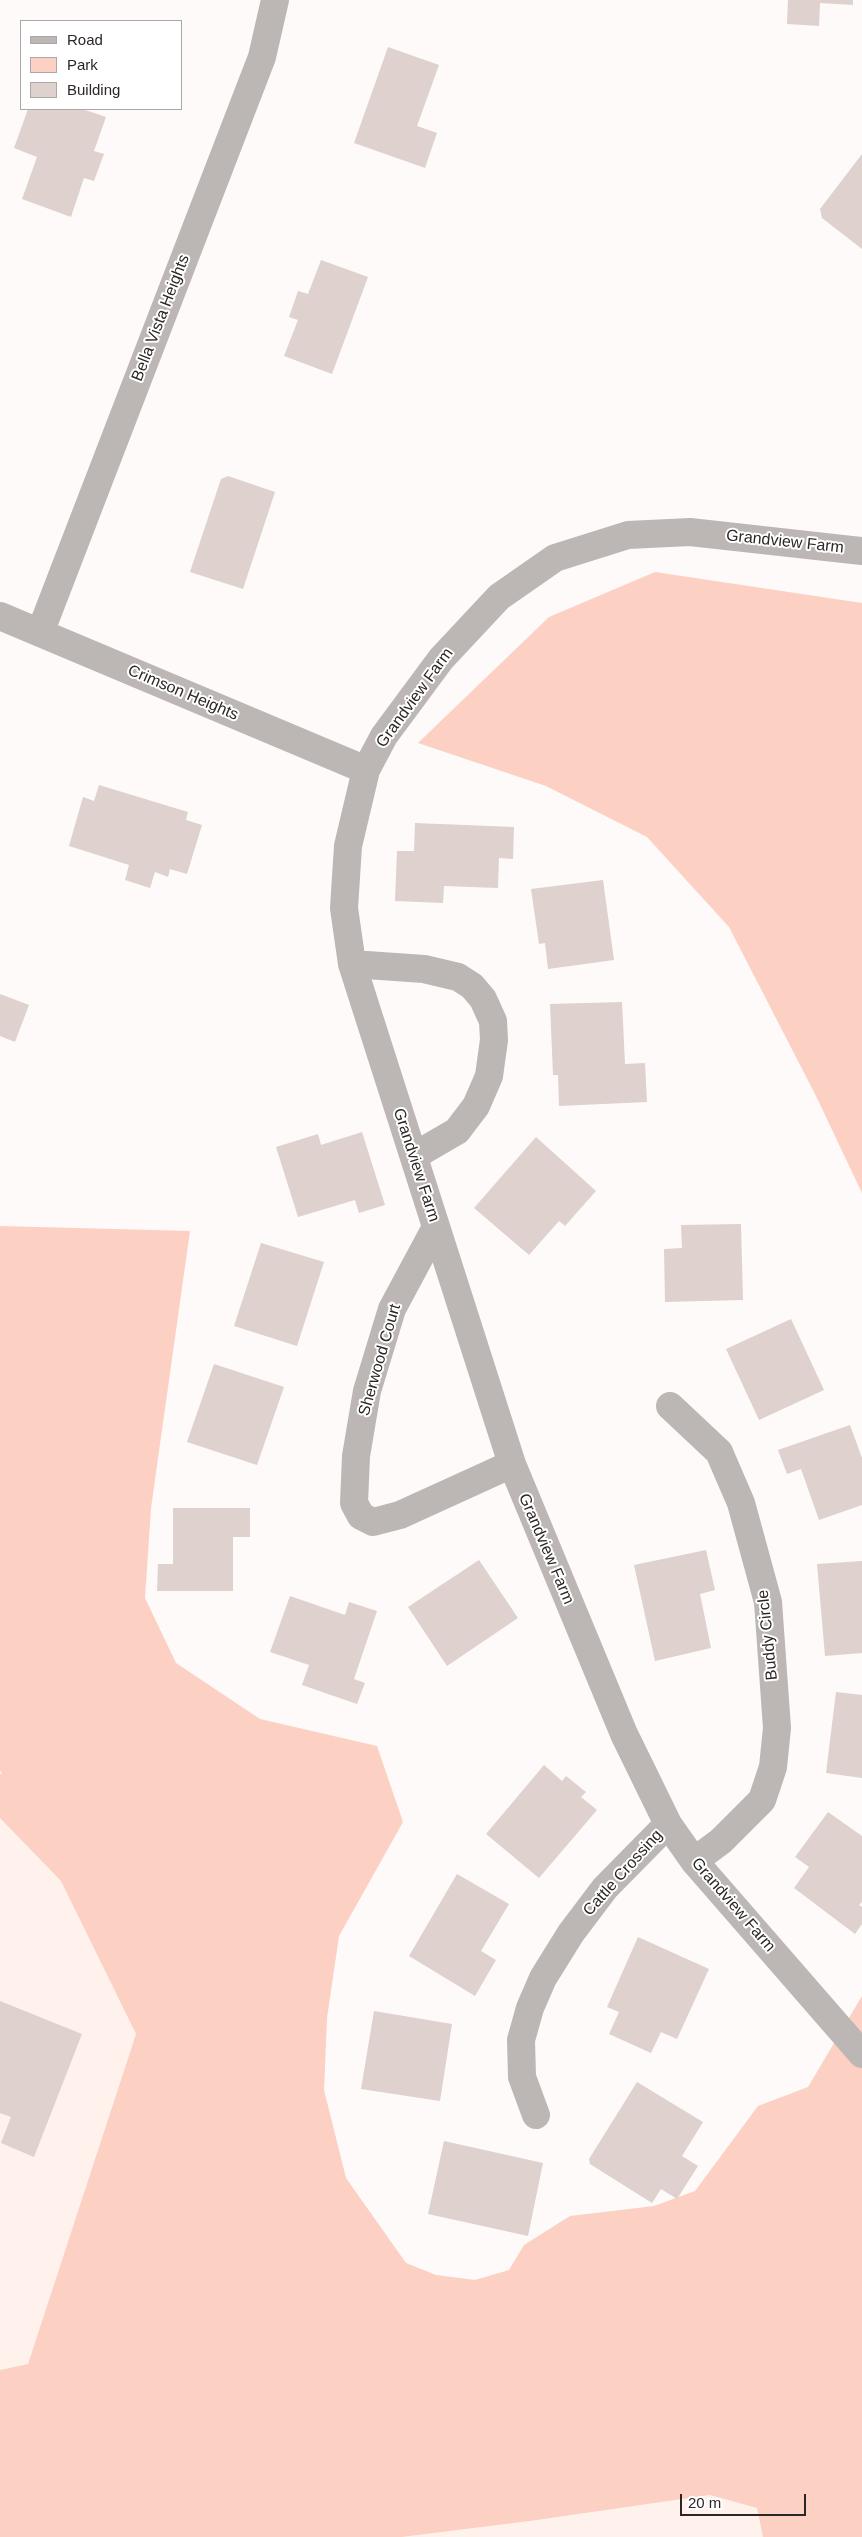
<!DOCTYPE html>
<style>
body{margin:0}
#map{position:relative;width:862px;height:2537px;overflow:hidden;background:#fdfaf9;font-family:Arial,sans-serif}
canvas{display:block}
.legend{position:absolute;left:20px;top:20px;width:162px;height:90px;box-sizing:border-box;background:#fff;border:1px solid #aba8a8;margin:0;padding:6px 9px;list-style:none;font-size:15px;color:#2c2625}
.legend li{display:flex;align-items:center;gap:10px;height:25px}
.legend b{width:25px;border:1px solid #aba8a8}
.scale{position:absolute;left:680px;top:2494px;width:126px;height:22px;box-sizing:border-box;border:2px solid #2c2625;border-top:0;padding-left:6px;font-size:15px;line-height:18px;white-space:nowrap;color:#2c2625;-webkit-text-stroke:4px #fff;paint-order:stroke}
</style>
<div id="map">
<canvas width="862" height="2537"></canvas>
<ul class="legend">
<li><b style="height:6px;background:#bcb6b4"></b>Road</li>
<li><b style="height:14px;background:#fcd0c2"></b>Park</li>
<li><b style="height:14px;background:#dfd1cd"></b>Building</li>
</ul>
<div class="scale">20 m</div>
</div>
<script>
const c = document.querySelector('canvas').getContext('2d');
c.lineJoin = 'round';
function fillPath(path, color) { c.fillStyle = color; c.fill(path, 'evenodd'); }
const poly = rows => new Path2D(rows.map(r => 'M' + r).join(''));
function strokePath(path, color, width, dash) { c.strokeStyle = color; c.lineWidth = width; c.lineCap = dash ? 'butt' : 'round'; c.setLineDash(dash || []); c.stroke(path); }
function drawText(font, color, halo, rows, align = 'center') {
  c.font = font + ' Arial,sans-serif'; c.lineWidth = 4; c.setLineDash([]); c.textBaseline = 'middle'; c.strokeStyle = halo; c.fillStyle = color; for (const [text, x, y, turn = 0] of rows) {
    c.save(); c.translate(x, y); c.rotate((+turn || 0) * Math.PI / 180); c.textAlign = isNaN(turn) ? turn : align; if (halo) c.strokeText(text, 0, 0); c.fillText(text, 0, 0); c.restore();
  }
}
fillPath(poly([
 [0,1818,61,1881,136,2034,28,2364,0,2370],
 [710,2495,757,2508,763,2537,402,2537,530,2521]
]), '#fff1ec');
fillPath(poly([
 [655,572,862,603,862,1193,816,1096,729,927,647,837,546,786,418,743,549,617],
 [0,1226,190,1231,151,1508,145,1598,176,1663,260,1719,377,1746,403,1822,339,1936,327,2018,324,2090,346,2178,406,2263,436,2275,475,2280,509,2270,524,2245,570,2216,654,2206,695,2191,758,2106,808,2087,862,1996,862,2537,763,2537,757,2508,710,2495,530,2521,402,2537,0,2537,0,2370,28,2364,136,2034,61,1881,0,1818,0,1774,2,1773,0,1771]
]), '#fcd0c2');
fillPath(poly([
 [788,0,853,0,853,5,820,3,819,26,787,24],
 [388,47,439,65,417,126,437,133,425,168,354,143],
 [28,109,82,109,106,117,94,151,104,154,94,181,84,178,71,217,22,199,37,157,14,148],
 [862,154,862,249,822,218,820,209],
 [321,260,368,277,332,374,284,356,298,320,289,317,298,291,308,294],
 [228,476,275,492,243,589,190,572,221,479],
 [99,785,188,812,186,820,202,825,187,874,170,869,168,877,155,872,150,888,125,880,129,865,69,846,83,797,94,801],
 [415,823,514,827,513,859,499,858,498,888,444,886,443,903,395,901,397,851,414,851],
 [603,880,614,960,548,969,545,943,539,944,531,889],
 [0,994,29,1005,15,1042,0,1036],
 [622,1002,625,1064,645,1063,647,1102,559,1106,558,1075,553,1075,550,1004],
 [362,1132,385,1205,359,1213,355,1200,298,1217,276,1147,318,1134,321,1145],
 [536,1137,596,1191,565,1226,559,1221,529,1255,474,1208],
 [741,1224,743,1300,665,1302,664,1249,682,1248,681,1225],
 [261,1243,324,1262,297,1346,234,1326],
 [791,1319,824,1390,759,1420,726,1349],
 [214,1364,284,1387,257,1465,187,1442],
 [850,1425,862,1458,862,1505,819,1520,801,1469,787,1474,778,1450],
 [173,1508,250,1508,250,1537,233,1537,233,1591,157,1591,158,1564,173,1564],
 [706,1550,715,1590,700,1594,711,1648,655,1661,634,1565],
 [479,1560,518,1618,447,1666,408,1607],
 [862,1561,862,1653,825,1656,817,1564],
 [290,1596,345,1615,349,1602,377,1611,354,1679,365,1683,357,1704,302,1685,309,1665,270,1652],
 [836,1692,862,1695,862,1778,826,1773],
 [544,1765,562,1781,566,1776,586,1792,581,1797,597,1810,539,1878,486,1834],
 [828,1812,862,1836,862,1902,859,1905,862,1907,862,1924,855,1934,794,1888,809,1867,795,1857],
 [457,1874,509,1904,481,1951,496,1960,475,1996,409,1956],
 [638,1937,709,1969,677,2039,661,2032,651,2053,609,2034,619,2012,607,2007],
 [0,2001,82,2034,34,2157,1,2143,11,2117,0,2113],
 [374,2011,452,2024,440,2101,361,2089],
 [637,2082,703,2122,682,2156,698,2166,677,2199,661,2189,652,2203,590,2164,589,2159],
 [444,2141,543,2163,528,2236,428,2214]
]), '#dfd1cd');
strokePath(poly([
 [862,551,690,532,628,535,555,558,499,597,441,659,384,736,366,770,348,846,344,908,352,964,512,1464,624,1734,668,1824,694,1861,862,2054],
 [0,616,366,770],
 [40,633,262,57,275,0],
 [352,964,424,969,458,977,472,986,483,999,493,1021,494,1040,489,1076,476,1106,457,1131,414,1156],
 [436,1227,392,1309,367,1391,356,1456,354,1503,361,1516,373,1522,400,1515,512,1464],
 [670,1406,719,1452,741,1503,768,1602,777,1728,773,1767,762,1800,721,1841,694,1861],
 [536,2115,522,2077,521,2040,530,2008,543,1978,571,1933,605,1888,668,1824]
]), '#bcb6b4', 28);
drawText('16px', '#2c2625', '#fff', [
 ["Bella Vista Heights",161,318,-69],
 ["Grandview Farm",785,542,6],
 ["Crimson Heights",183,693,23],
 ["Grandview Farm",415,698,-54],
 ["Grandview Farm",416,1165,72],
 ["Sherwood Court",380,1360,-74],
 ["Grandview Farm",546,1549,67],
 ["Buddy Circle",768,1635,-96],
 ["Cattle Crossing",623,1873,-48],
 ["Grandview Farm",733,1905,49]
]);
</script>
